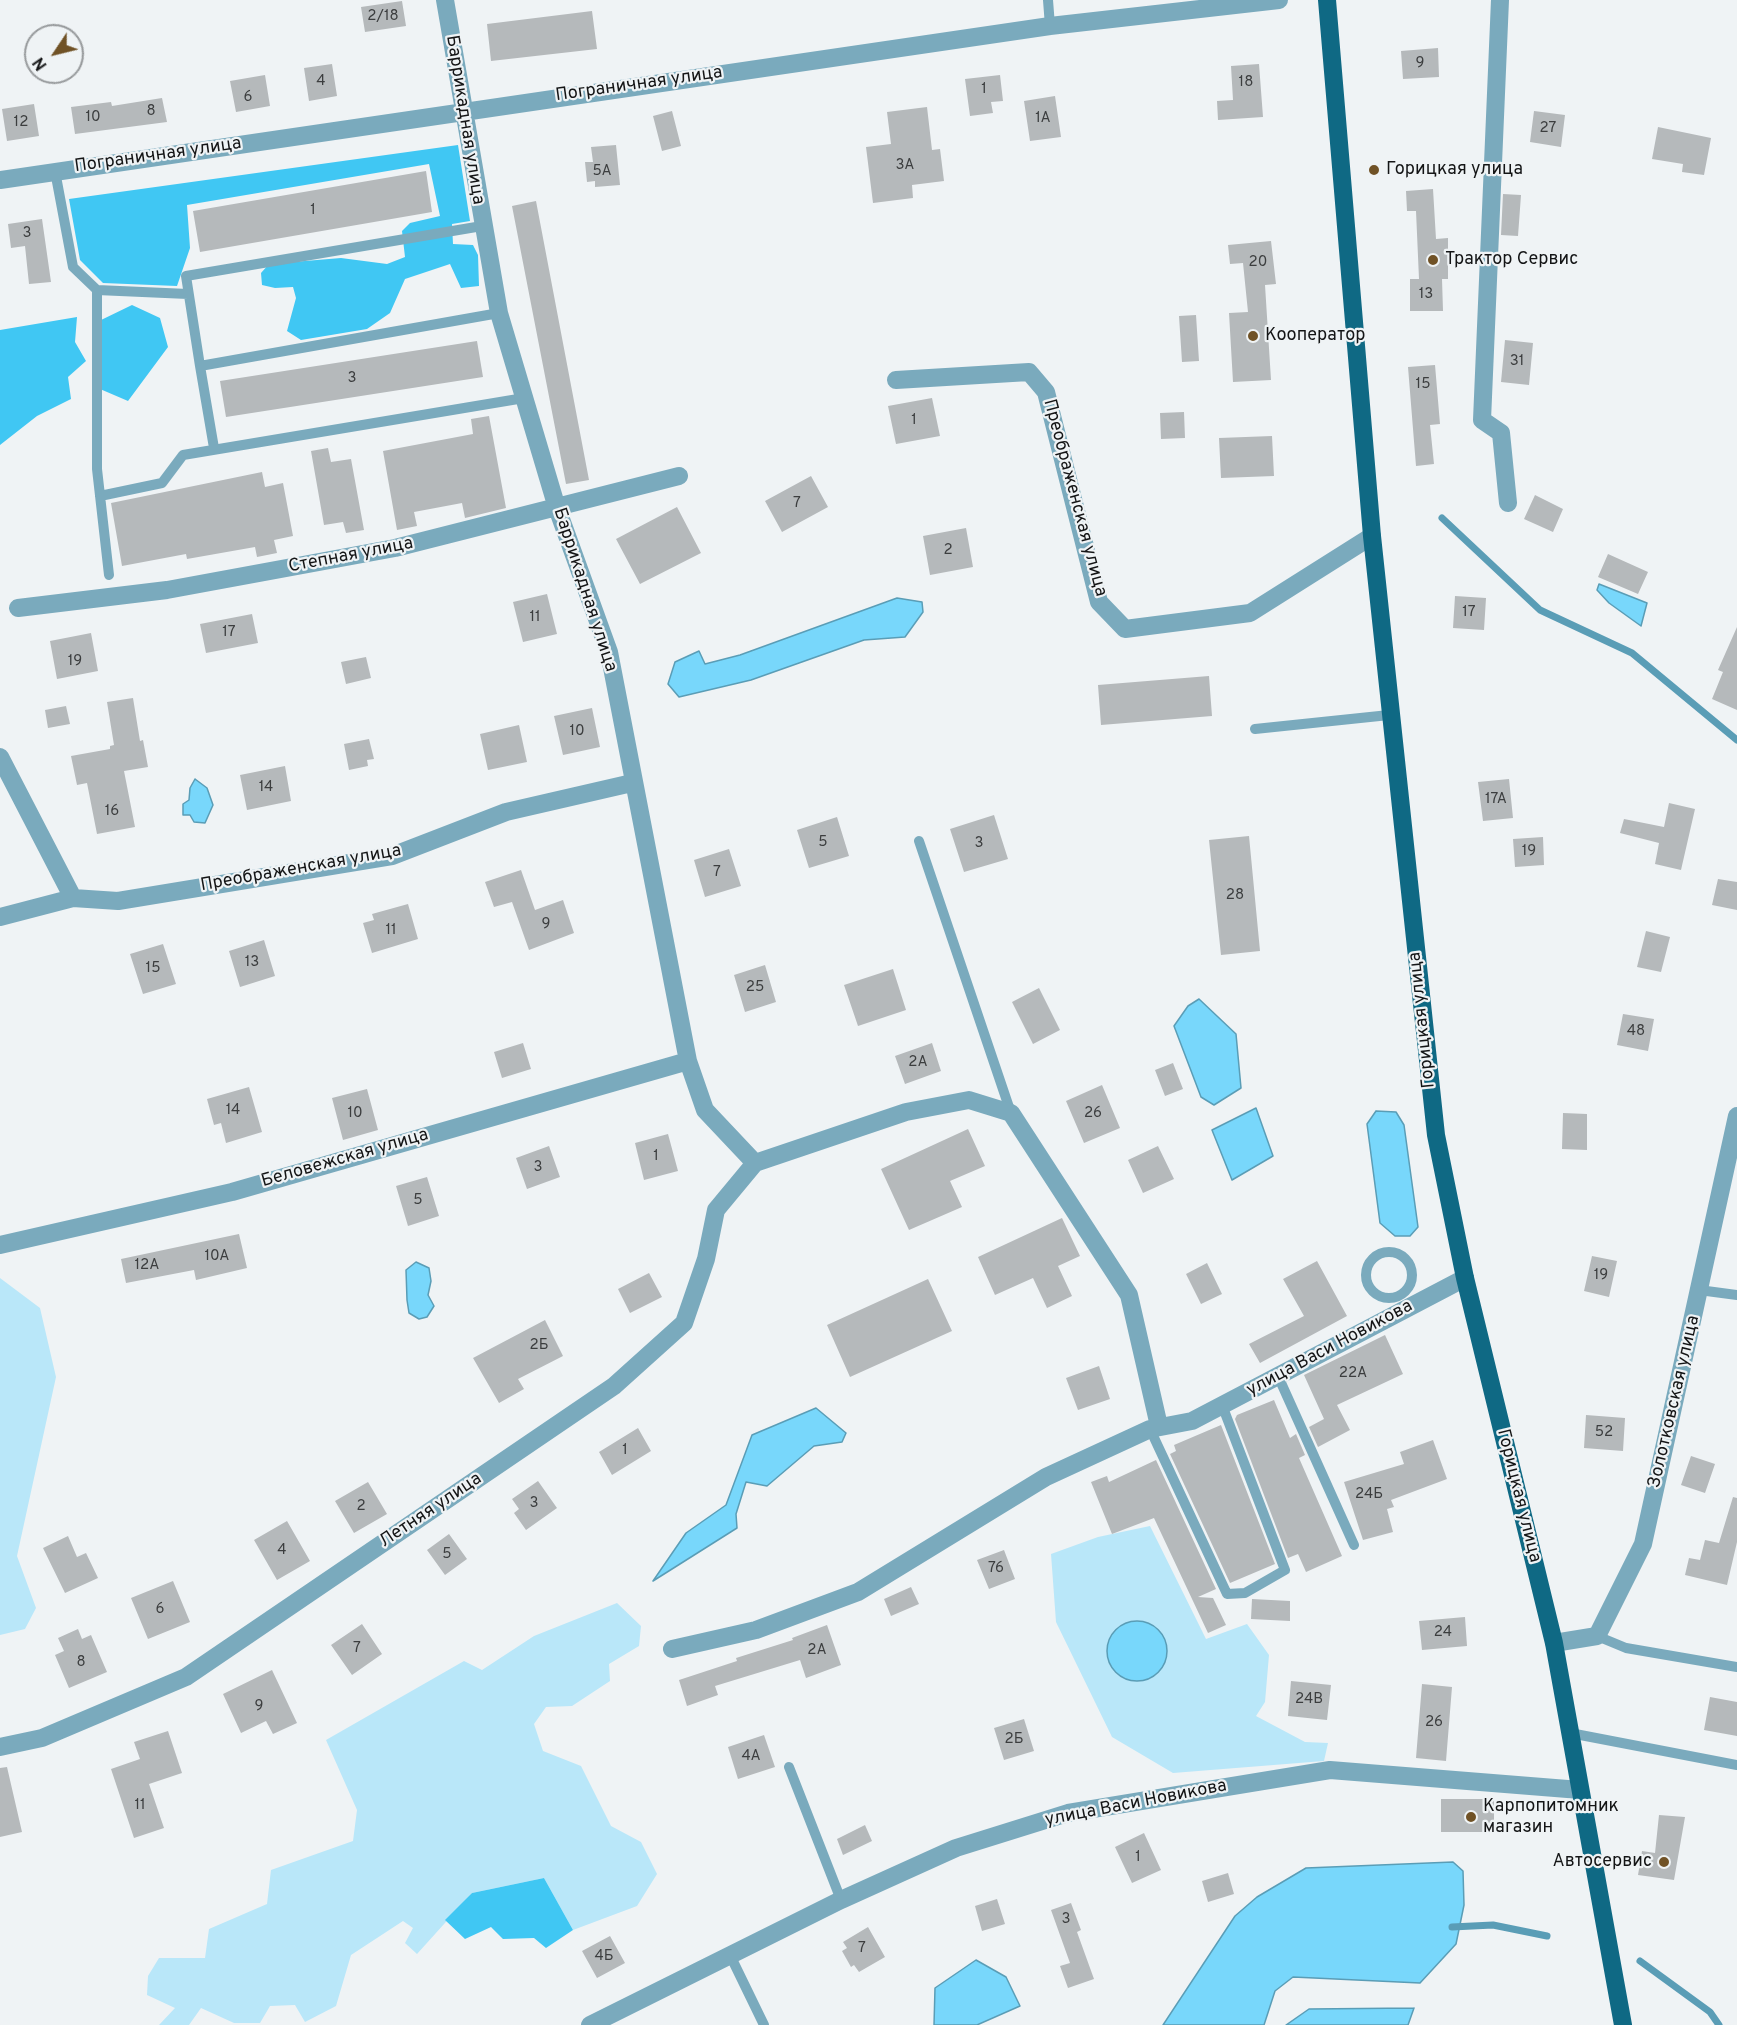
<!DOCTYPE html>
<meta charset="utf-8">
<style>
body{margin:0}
#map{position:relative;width:1737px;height:2025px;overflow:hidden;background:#eff3f5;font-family:Overpass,sans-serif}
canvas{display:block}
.north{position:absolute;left:24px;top:24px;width:60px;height:60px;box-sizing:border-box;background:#eff3f5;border:2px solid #979a9c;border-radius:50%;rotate:235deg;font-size:16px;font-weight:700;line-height:24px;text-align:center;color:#141516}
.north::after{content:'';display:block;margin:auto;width:21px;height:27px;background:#705226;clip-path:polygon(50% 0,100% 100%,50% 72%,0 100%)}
</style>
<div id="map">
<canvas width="1737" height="2025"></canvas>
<div class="north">N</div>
</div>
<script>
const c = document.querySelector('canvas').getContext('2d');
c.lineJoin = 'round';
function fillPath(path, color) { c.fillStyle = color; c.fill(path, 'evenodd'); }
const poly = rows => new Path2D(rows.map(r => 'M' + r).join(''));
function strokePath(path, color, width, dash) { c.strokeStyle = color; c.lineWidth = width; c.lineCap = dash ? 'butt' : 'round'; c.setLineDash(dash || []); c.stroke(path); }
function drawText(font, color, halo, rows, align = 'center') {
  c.font = font + ' Overpass,sans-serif'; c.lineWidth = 4.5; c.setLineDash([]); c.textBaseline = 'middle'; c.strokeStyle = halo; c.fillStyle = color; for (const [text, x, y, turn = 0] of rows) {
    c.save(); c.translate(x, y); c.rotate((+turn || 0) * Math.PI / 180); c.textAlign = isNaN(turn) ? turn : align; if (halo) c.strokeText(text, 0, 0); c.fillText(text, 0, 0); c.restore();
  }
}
fillPath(poly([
 [0,1278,40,1308,56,1377,17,1556,36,1608,25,1629,0,1635],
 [1150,1526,1206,1639,1247,1624,1269,1655,1265,1702,1256,1716,1305,1742,1328,1743,1324,1761,1173,1773,1112,1737,1056,1622,1051,1554,1098,1537],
 [617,1603,641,1626,639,1646,609,1664,610,1681,572,1706,546,1707,534,1724,543,1751,581,1766,611,1826,641,1842,657,1874,637,1906,573,1930,544,1878,472,1893,417,1954,405,1943,413,1928,403,1921,351,1955,336,2006,305,2022,295,2005,270,2006,260,2023,234,2023,201,2008,189,2025,159,2025,175,2008,147,1995,148,1976,159,1958,205,1958,209,1929,267,1904,271,1870,353,1841,357,1810,326,1740,464,1661,482,1670,534,1636]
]), '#b9e7f9');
fillPath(poly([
 [458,145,470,221,452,224,453,244,473,245,478,255,479,286,461,288,450,264,405,279,390,313,367,329,301,340,287,331,296,298,293,287,275,288,262,285,261,273,269,264,341,258,387,264,405,257,402,231,410,223,440,216,429,164,187,205,190,248,177,286,103,283,80,260,69,199],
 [132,305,160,318,168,347,128,401,100,389,99,321],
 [77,317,75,342,86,361,68,377,71,399,37,416,0,445,0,330],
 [544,1878,573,1930,546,1948,534,1938,503,1939,491,1927,465,1939,445,1920,472,1893]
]), '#40c7f3');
const water = poly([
 [1599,584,1647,603,1641,626,1609,603,1597,590,1599,584],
 [897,598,922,602,923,612,905,637,864,640,751,680,679,697,668,684,675,662,699,651,705,664,740,655,897,598],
 [195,779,207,788,213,805,205,823,194,822,190,815,183,815,183,804,189,800,190,788,195,779],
 [1199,999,1236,1034,1241,1088,1214,1105,1201,1097,1174,1026,1188,1006,1199,999],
 [1256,1108,1273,1156,1232,1180,1212,1130,1256,1108],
 [1376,1111,1396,1112,1404,1125,1418,1227,1410,1236,1395,1236,1380,1223,1367,1124,1376,1111],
 [416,1262,429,1268,431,1281,428,1295,434,1306,427,1317,419,1319,409,1313,407,1300,406,1270,416,1262],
 [816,1408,846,1433,842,1442,814,1446,767,1486,746,1482,736,1514,737,1528,653,1581,686,1533,726,1505,752,1435,816,1408],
 '1107 1651a30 30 0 1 1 60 0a30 30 0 1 1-60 0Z',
 [1453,1862,1463,1871,1464,1905,1456,1944,1420,1983,1293,1977,1275,1991,1264,2025,1163,2025,1235,1916,1257,1897,1306,1868,1453,1862],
 [976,1960,1006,1977,1020,2006,977,2025,934,2025,935,1988,976,1960],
 [1414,2008,1408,2025,1286,2025,1309,2009,1414,2008]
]);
fillPath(water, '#78d7fb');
strokePath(water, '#5a9db6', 1.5);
strokePath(poly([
 [1442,518,1540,610,1632,653,1737,740],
 [1452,1927,1493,1925,1547,1936],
 [1640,1961,1710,2012,1719,2025]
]), '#5a9db6', 7);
fillPath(poly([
 [402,1,406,26,365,32,361,7],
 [592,11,597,49,491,61,487,24],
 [1438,48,1439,77,1403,79,1401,51],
 [332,64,337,96,309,101,304,68],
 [1259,64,1263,117,1218,120,1217,101,1233,100,1231,66],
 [265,75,270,106,236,112,230,81],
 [1000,75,1003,101,991,102,993,113,970,116,965,79],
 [1055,96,1061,137,1030,141,1024,101],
 [162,98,167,122,75,134,71,107,111,102,112,106],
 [34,104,39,136,7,141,2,109],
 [927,107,932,150,940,149,944,181,912,185,913,198,873,203,866,147,891,144,887,112],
 [672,111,681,146,662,151,653,116],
 [1534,111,1565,115,1561,147,1530,142],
 [1658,127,1711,138,1704,175,1682,172,1683,164,1652,159],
 [616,145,620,185,595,187,595,181,587,182,585,162,593,162,591,147],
 [426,171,432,212,200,252,193,211],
 [1433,189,1436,239,1448,238,1448,279,1442,279,1443,311,1410,311,1410,279,1419,279,1416,211,1407,211,1406,191],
 [1503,194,1521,195,1518,236,1501,235],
 [536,201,589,480,566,484,512,206],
 [42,219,51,282,29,284,25,246,11,248,8,224],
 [1271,241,1276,284,1265,285,1271,380,1233,382,1229,313,1248,312,1243,263,1230,264,1228,245],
 [1196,315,1199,361,1182,362,1179,316],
 [1505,340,1533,343,1529,385,1501,382],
 [477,341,483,377,226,417,220,381],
 [1435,365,1440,424,1430,425,1434,464,1416,466,1408,367],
 [932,398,940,436,896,444,888,406],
 [1184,412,1185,438,1161,439,1160,413],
 [489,416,506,508,465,518,462,503,414,512,417,526,397,530,383,451,473,434,471,419],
 [1272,436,1274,476,1221,478,1219,438],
 [328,448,331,462,351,459,364,530,346,533,343,522,324,525,311,451],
 [262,472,265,487,283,483,293,536,274,540,277,553,257,557,255,547,187,559,186,554,122,566,111,503],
 [811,476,828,507,782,532,765,501],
 [1535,495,1563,509,1553,532,1524,519],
 [677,507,701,553,640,584,616,539],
 [966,528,973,567,930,575,923,536],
 [1608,554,1648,572,1638,594,1598,577],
 [547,594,557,634,523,642,513,602],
 [1455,596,1486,598,1484,630,1453,628],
 [252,614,258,643,206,653,200,624],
 [1737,627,1737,710,1712,699,1723,672,1718,670],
 [91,633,98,671,57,679,50,641],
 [366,657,371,678,346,684,341,662],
 [1209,676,1212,716,1101,725,1098,685],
 [133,698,140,741,143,740,148,767,124,771,135,827,97,834,87,783,77,785,71,756,110,749,110,746,114,745,107,702],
 [66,706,70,724,48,728,45,710],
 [592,708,600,747,563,755,554,716],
 [519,725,527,762,488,770,480,734],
 [369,739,374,759,367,760,368,766,349,770,344,744],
 [285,766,291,801,247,810,240,775],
 [1509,779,1513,818,1483,821,1478,782],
 [1669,803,1695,809,1681,870,1655,864,1659,843,1620,833,1624,819,1664,827],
 [994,815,1008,859,964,872,950,829],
 [837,817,849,856,809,868,797,830],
 [1249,836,1260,951,1221,955,1209,840],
 [1543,837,1544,865,1515,867,1513,839],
 [729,849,741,886,705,897,694,860],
 [521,870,535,910,563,900,574,933,529,950,512,902,494,907,485,882],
 [1718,879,1737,882,1737,910,1712,905],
 [408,904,418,939,372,953,363,923,374,920,372,914],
 [1646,931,1670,937,1661,972,1637,967],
 [264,940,275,976,240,987,229,951],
 [163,944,176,984,143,994,130,954],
 [765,965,776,1002,745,1012,734,975],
 [893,969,906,1010,858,1026,844,985],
 [1039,988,1060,1030,1033,1044,1012,1002],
 [1623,1014,1654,1019,1648,1051,1617,1045],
 [523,1043,531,1069,502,1078,494,1052],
 [932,1043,941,1071,905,1084,895,1056],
 [1173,1063,1183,1089,1165,1096,1155,1070],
 [1102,1085,1120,1128,1084,1143,1066,1101],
 [249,1087,262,1132,226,1143,221,1123,214,1125,207,1099],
 [367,1089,378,1130,343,1140,332,1098],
 [1563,1113,1587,1114,1587,1150,1562,1149],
 [968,1129,985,1166,950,1181,962,1207,909,1230,881,1169],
 [668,1134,678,1171,644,1180,635,1143],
 [549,1146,560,1177,527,1189,516,1158],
 [1158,1146,1174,1179,1143,1193,1128,1160],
 [427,1177,439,1216,408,1226,396,1186],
 [1062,1218,1080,1256,1058,1266,1072,1296,1047,1308,1033,1278,995,1295,978,1257],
 [239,1234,247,1268,196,1280,194,1270,126,1283,121,1259],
 [1592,1256,1617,1261,1609,1297,1584,1291],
 [1317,1261,1347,1316,1260,1363,1249,1344,1304,1316,1283,1279],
 [1207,1263,1222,1294,1201,1304,1186,1274],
 [649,1273,662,1297,630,1313,618,1289],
 [928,1279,952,1331,850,1377,827,1325],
 [545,1320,563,1356,518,1379,524,1389,499,1403,473,1358],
 [1385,1335,1403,1374,1337,1405,1350,1430,1318,1447,1309,1427,1324,1419,1304,1375],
 [1099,1366,1110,1399,1078,1410,1066,1378],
 [1274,1400,1290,1438,1296,1434,1305,1455,1299,1458,1342,1556,1306,1572,1298,1554,1288,1558,1235,1419,1237,1415],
 [1586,1415,1625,1418,1623,1451,1584,1448],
 [1221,1425,1275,1564,1230,1583,1170,1454,1176,1451,1174,1445],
 [638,1428,651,1451,612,1475,599,1452],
 [1433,1440,1447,1479,1391,1500,1394,1507,1387,1509,1393,1532,1363,1540,1344,1482,1404,1464,1400,1452],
 [1691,1456,1715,1464,1705,1493,1681,1485],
 [1156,1460,1216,1589,1198,1597,1213,1598,1226,1625,1208,1633,1154,1518,1112,1534,1091,1482,1107,1476,1109,1482],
 [538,1481,557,1508,526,1530,514,1513,519,1509,512,1499],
 [368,1482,387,1514,354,1533,335,1501],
 [1733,1497,1737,1498,1737,1542,1727,1585,1685,1575,1689,1558,1700,1560,1705,1540,1719,1543],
 [287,1521,310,1561,277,1580,254,1540],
 [449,1534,467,1559,445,1575,427,1550],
 [68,1536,77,1557,86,1553,98,1578,65,1593,43,1548],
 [1004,1550,1015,1579,989,1589,977,1560],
 [173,1581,190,1622,148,1639,131,1598],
 [911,1587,919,1604,891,1616,884,1599],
 [1252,1599,1290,1601,1290,1621,1251,1619],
 [1465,1617,1467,1646,1422,1650,1419,1621],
 [362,1624,382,1654,352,1675,331,1645],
 [827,1625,841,1665,806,1678,800,1660,715,1686,718,1695,687,1706,679,1680,737,1661,736,1658,793,1640,792,1638],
 [78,1629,82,1639,91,1635,107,1672,69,1688,55,1655,64,1651,58,1638],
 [272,1670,297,1723,273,1734,266,1721,241,1733,223,1694],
 [1291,1681,1331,1685,1327,1720,1288,1716],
 [1422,1684,1452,1687,1446,1761,1416,1758],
 [1710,1697,1737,1702,1737,1736,1704,1730],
 [1024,1719,1034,1751,1004,1760,994,1728],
 [168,1731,182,1773,149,1784,164,1828,134,1838,111,1769,140,1759,134,1742],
 [764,1735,775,1767,738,1779,728,1747],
 [7,1767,22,1832,0,1837,0,1768],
 [1441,1799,1494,1799,1494,1832,1441,1832],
 [1659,1815,1685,1817,1674,1880,1638,1875,1642,1851,1655,1853],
 [865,1825,872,1841,843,1855,837,1839],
 [1144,1833,1161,1870,1132,1883,1115,1847],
 [1228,1873,1234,1894,1208,1902,1202,1881],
 [997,1899,1005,1924,982,1931,975,1906],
 [1071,1903,1081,1930,1077,1932,1094,1979,1068,1988,1060,1966,1070,1963,1051,1910],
 [868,1927,885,1957,859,1972,854,1965,851,1967,842,1951,847,1948,843,1942],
 [610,1936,625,1963,597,1978,582,1951]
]), '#b5b9bb');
strokePath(poly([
 [1048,0,1050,26],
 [55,171,73,267,97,290,188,294],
 [482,226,186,276,200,366,499,313],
 [97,290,97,469,109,575],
 [200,366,214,448],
 [100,496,162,483,183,455,524,398],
 [1255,729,1389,715],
 [919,841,1011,1113],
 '1366 1275a23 23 0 1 1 46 0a23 23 0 1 1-46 0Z',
 [1699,1290,1737,1295],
 [1278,1376,1354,1545],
 [1150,1429,1227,1594,1245,1593,1285,1570,1222,1405],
 [1597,1636,1626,1648,1737,1667],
 [1570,1733,1737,1765],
 [789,1767,841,1900],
 [730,1955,764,2025]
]), '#7aaabd', 10);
strokePath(poly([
 [445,0,499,313,557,508,609,652,688,1061,705,1110,755,1163],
 [1500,0,1482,420,1501,433,1508,503],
 [0,180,1050,26,1279,0],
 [896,380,1029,372,1046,392,1099,602,1125,629,1250,613,1372,536],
 [18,608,167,590,395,548,679,476],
 [0,757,73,898],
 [0,917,73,898,118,901,392,856,506,812,632,783],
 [755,1163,906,1112,969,1100,1011,1113,1129,1295,1159,1426],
 [0,1245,232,1192,688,1061],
 [1554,1643,1597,1636,1643,1544,1737,1116],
 [672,1649,756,1630,858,1592,1046,1477,1150,1429,1192,1421,1465,1278],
 [0,1747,42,1738,186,1677,614,1386,684,1323,706,1259,716,1210,755,1163],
 [590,2025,841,1900,956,1848,1068,1813,1330,1770,1580,1790]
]), '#7aaabd', 18);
strokePath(poly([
 [1327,0,1372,536,1436,1135,1465,1278,1554,1643,1623,2025]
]), '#0f6984', 18);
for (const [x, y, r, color] of [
 [1374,170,6,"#705226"],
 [1433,260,6,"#705226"],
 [1253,336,6,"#705226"],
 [1471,1817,6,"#705226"],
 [1664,1862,6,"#705226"]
]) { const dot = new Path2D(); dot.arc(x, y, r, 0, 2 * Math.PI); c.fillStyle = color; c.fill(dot); strokePath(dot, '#eff3f5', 2); }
drawText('15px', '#3c3e3f', null, [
 ["2/18",383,17],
 ["9",1420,64],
 ["4",321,82],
 ["18",1246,83],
 ["1",984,90],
 ["6",248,98],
 ["8",151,112],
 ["10",93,118],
 ["1А",1043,119],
 ["12",21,123],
 ["27",1548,129],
 ["3А",905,166],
 ["5А",602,172],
 ["1",313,211],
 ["3",27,234],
 ["20",1258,263],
 ["13",1426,295],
 ["31",1517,362],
 ["3",352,379],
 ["15",1423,385],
 ["1",914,421],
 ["7",797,504],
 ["2",948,551],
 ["17",1469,613],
 ["11",535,618],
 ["17",229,633],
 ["19",75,662],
 ["10",577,732],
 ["14",266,788],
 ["17А",1496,800],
 ["16",112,812],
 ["5",823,843],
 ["3",979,844],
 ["19",1529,852],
 ["7",717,873],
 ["28",1235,896],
 ["9",546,925],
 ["11",391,931],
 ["13",252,963],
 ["15",153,969],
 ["25",755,988],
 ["48",1636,1032],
 ["2А",918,1063],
 ["14",233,1111],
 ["10",355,1114],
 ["26",1093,1114],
 ["1",656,1157],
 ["3",538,1168],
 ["5",418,1201],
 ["10А",217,1257],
 ["12А",147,1266],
 ["19",1601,1276],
 ["2Б",539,1346],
 ["22А",1353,1374],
 ["52",1604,1433],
 ["1",625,1451],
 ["24Б",1369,1495],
 ["3",534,1504],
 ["2",361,1507],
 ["4",282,1551],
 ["5",447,1555],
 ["76",996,1569],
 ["6",160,1610],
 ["24",1443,1633],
 ["7",357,1649],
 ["2А",817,1651],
 ["8",81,1663],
 ["24В",1309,1700],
 ["9",259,1707],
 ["26",1434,1723],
 ["2Б",1014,1740],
 ["4А",751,1757],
 ["11",140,1806],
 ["1",1138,1858],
 ["3",1066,1920],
 ["7",862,1949],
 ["4Б",604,1957]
]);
drawText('18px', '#141516', '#eff3f5', [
 ["Пограничная улица",639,85,-8],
 ["Баррикадная улица",464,120,81],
 ["Пограничная улица",158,156,-8],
 ["Преображенская улица",1074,498,75],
 ["Степная улица",351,556,-11],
 ["Баррикадная улица",584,590,72],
 ["Преображенская улица",301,869,-10],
 ["Горицкая улица",1423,1020,-96],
 ["Беловежская улица",345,1159,-16],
 ["улица Васи Новикова",1330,1349,-28],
 ["Золотковская улица",1675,1402,-77],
 ["Горицкая улица",1518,1496,76],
 ["Летняя улица",431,1511,-34],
 ["улица Васи Новикова",1136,1804,-11]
]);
drawText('18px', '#141516', '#eff3f5', [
 ["Горицкая улица",1386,170],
 ["Трактор Сервис",1445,260],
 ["Кооператор",1265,336],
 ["Карпопитомник",1483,1807],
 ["магазин",1483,1828],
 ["Автосервис",1652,1862,"right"]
], 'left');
</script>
